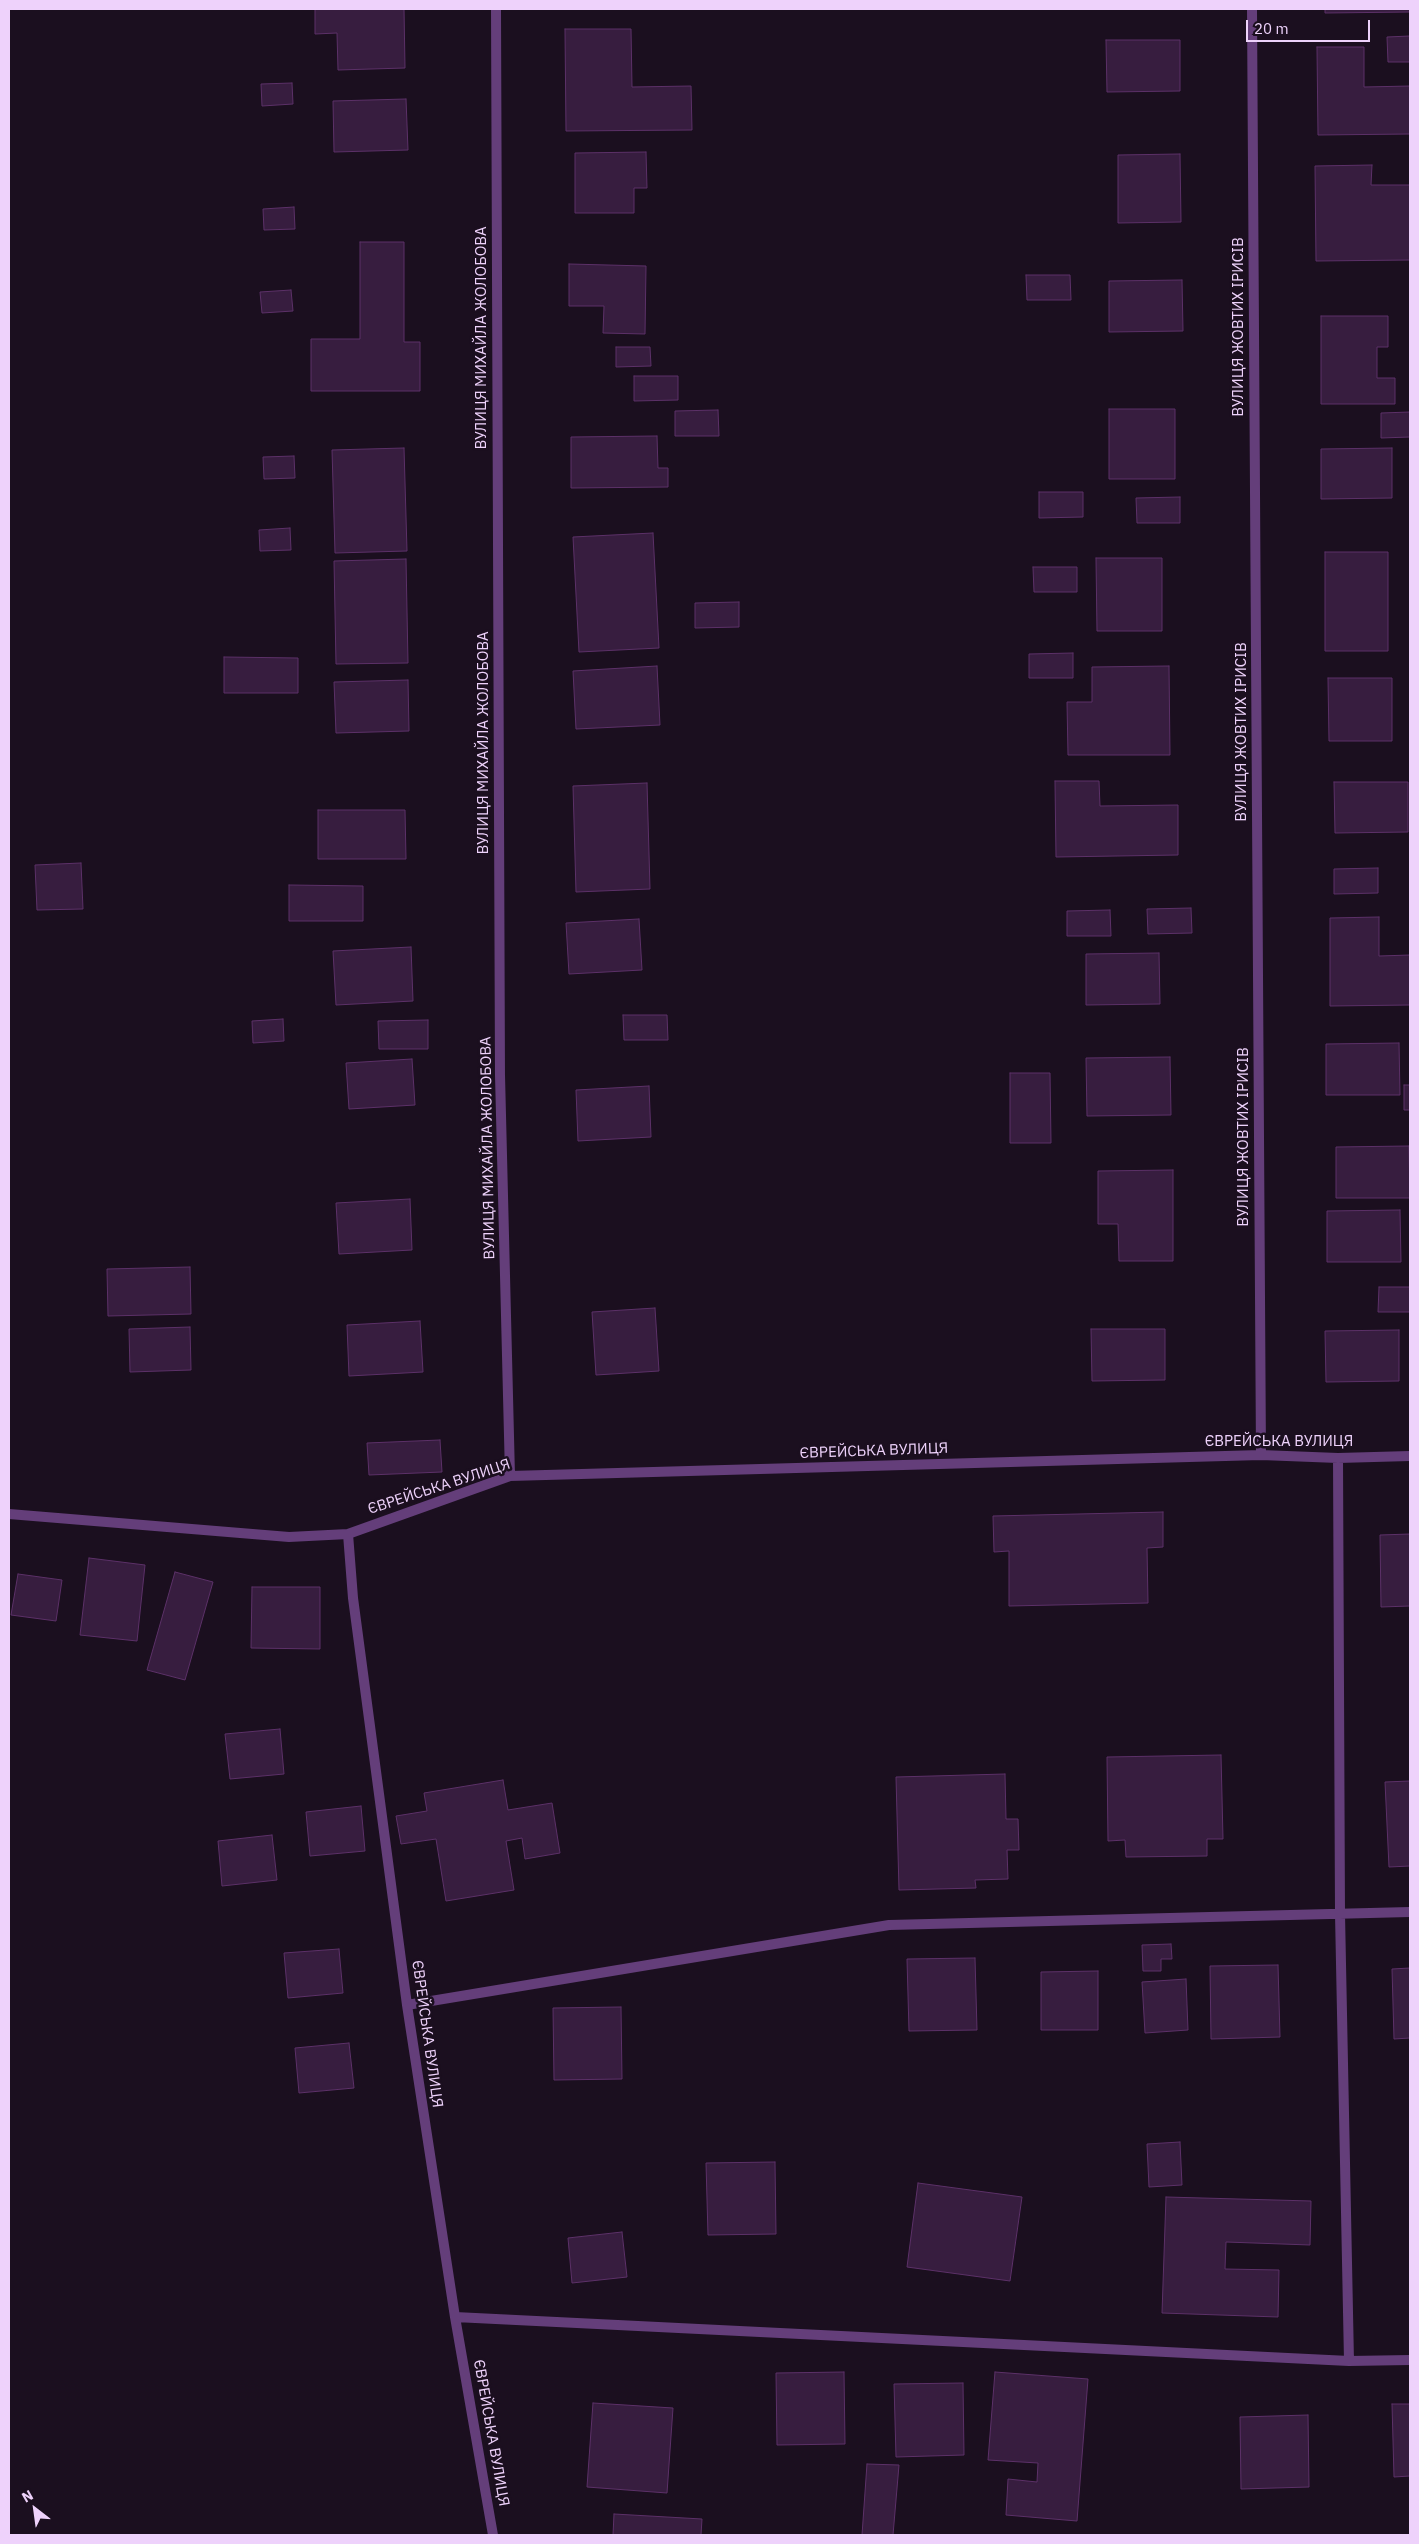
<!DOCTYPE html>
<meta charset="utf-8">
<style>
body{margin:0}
#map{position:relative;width:1419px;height:2544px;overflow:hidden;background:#1b0f1f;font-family:"IBM Plex Sans",sans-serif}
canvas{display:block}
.frame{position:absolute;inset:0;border:10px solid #eed2fb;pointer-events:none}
.north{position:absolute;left:10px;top:2484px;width:50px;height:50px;-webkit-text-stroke:4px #1b0f1f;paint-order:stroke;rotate:330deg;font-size:14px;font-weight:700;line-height:20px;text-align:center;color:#eed2fb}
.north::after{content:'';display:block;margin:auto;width:18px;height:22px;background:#eed2fb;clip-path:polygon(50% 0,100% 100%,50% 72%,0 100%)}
.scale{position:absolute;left:1246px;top:20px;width:124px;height:22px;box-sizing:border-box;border:2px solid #eed2fb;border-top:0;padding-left:6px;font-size:15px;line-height:18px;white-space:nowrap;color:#eed2fb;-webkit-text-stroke:4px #1b0f1f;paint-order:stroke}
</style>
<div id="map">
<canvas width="1419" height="2544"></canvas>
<div class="frame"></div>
<div class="north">N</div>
<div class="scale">20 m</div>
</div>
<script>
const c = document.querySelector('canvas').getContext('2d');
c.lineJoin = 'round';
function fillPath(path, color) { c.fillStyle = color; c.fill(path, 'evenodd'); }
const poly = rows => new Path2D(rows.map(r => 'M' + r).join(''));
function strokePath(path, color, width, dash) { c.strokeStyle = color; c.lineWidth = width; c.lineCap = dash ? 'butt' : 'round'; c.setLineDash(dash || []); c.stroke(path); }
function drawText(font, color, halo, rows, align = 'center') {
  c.font = font + ' "IBM Plex Sans",sans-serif'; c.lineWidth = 5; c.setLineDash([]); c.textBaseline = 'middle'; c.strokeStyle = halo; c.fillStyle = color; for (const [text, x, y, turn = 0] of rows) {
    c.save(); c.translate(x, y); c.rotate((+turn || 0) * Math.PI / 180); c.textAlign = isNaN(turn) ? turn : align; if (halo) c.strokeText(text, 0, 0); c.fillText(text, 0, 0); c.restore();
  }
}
const building = poly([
 [315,9,404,9,405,68,338,70,337,33,315,34,315,9],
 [1325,9,1410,9,1410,12,1325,13,1325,9],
 [565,29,631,29,632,87,691,86,692,130,566,131,565,29],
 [1410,36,1410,62,1388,62,1387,37,1410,36],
 [1106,40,1180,40,1180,91,1107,92,1106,40],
 [1317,47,1364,47,1364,87,1410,86,1410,134,1318,135,1317,47],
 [292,83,293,104,262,106,261,84,292,83],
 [406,99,408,150,334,152,333,101,406,99],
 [646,152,647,188,634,188,634,213,575,213,575,153,646,152],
 [1180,154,1181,222,1118,223,1118,155,1180,154],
 [1372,165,1371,185,1410,185,1410,260,1316,261,1315,166,1372,165],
 [294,207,295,229,264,230,263,209,294,207],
 [360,242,404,242,404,342,420,342,420,391,311,391,311,339,360,339,360,242],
 [569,264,646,266,645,334,603,333,604,306,569,306,569,264],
 [1026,275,1070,275,1071,300,1027,300,1026,275],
 [1182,280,1183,331,1109,332,1109,281,1182,280],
 [291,290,293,311,262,313,260,292,291,290],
 [1321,316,1388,316,1388,347,1377,347,1377,378,1395,378,1395,404,1321,404,1321,316],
 [616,347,650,347,651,366,616,367,616,347],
 [634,376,678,376,678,400,634,401,634,376],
 [1109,409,1175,409,1175,479,1109,479,1109,409],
 [718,410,719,436,675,436,675,411,718,410],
 [1410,412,1410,437,1381,438,1381,413,1410,412],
 [657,436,658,468,668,468,668,487,571,488,571,437,657,436],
 [404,448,407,551,335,553,332,450,404,448],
 [1392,448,1392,498,1321,499,1321,449,1392,448],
 [294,456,295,478,264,479,263,457,294,456],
 [1039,492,1083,492,1083,517,1039,518,1039,492],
 [1180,497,1180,523,1137,523,1136,498,1180,497],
 [290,528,291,550,260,551,259,530,290,528],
 [653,533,659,648,579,652,573,537,653,533],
 [1325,552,1388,552,1388,651,1325,651,1325,552],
 [1096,558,1162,558,1162,631,1097,631,1096,558],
 [406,559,408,663,336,664,334,561,406,559],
 [1033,567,1077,567,1077,592,1034,592,1033,567],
 [739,602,739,627,695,628,695,603,739,602],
 [1073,653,1073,678,1029,678,1029,654,1073,653],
 [224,657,298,658,298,693,224,693,224,657],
 [657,666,660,725,576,729,573,671,657,666],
 [1169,666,1170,755,1068,755,1067,702,1092,702,1092,667,1169,666],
 [1328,678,1392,678,1392,741,1329,741,1328,678],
 [408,680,409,731,336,733,334,682,408,680],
 [1055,781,1099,781,1100,806,1178,805,1178,855,1056,857,1055,781],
 [1334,782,1408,782,1408,832,1335,833,1334,782],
 [647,783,650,889,576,892,573,786,647,783],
 [318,810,405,810,406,859,318,859,318,810],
 [81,863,83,909,37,910,35,865,81,863],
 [1378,868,1378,893,1334,894,1334,869,1378,868],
 [289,885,363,886,363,921,289,921,289,885],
 [1191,908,1192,933,1148,934,1147,909,1191,908],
 [1110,910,1111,936,1067,936,1067,911,1110,910],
 [1379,917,1379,956,1410,955,1410,1005,1330,1006,1330,918,1379,917],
 [639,919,642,970,569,974,566,923,639,919],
 [411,947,413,1001,336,1005,333,951,411,947],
 [1159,953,1160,1004,1086,1005,1086,954,1159,953],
 [623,1015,667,1015,668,1040,624,1040,623,1015],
 [283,1019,284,1041,253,1043,252,1021,283,1019],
 [428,1020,428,1049,379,1049,378,1021,428,1020],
 [1399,1043,1400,1095,1326,1095,1326,1044,1399,1043],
 [1170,1057,1171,1115,1087,1116,1086,1058,1170,1057],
 [412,1059,415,1105,349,1109,346,1063,412,1059],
 [1010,1073,1050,1073,1051,1143,1010,1143,1010,1073],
 [1404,1085,1410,1085,1410,1110,1404,1110,1404,1085],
 [649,1086,651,1137,578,1141,576,1090,649,1086],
 [1409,1146,1410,1198,1336,1198,1336,1147,1409,1146],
 [1173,1170,1173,1261,1119,1261,1118,1224,1098,1224,1098,1171,1173,1170],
 [410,1199,412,1250,339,1254,336,1203,410,1199],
 [1400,1210,1401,1262,1327,1262,1327,1211,1400,1210],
 [190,1267,191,1314,108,1316,107,1269,190,1267],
 [1379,1287,1410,1287,1410,1312,1378,1312,1379,1287],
 [655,1308,659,1371,596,1375,592,1312,655,1308],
 [420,1321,423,1372,349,1376,347,1325,420,1321],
 [190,1327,191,1370,130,1372,129,1329,190,1327],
 [1091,1329,1165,1329,1165,1380,1092,1381,1091,1329],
 [1399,1330,1399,1381,1326,1382,1325,1331,1399,1330],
 [440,1440,442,1472,369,1475,367,1443,440,1440],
 [1163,1512,1163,1547,1147,1548,1148,1603,1009,1606,1009,1551,994,1552,993,1516,1163,1512],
 [1410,1534,1410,1606,1381,1607,1380,1535,1410,1534],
 [89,1558,145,1565,137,1641,80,1635,89,1558],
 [175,1572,213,1582,185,1680,147,1670,175,1572],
 [18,1574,62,1580,56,1621,11,1615,18,1574],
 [252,1587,320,1587,320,1649,251,1648,252,1587],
 [280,1729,284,1774,230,1779,225,1734,280,1729],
 [1221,1755,1223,1839,1207,1839,1207,1856,1126,1857,1125,1840,1108,1841,1107,1757,1221,1755],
 [1005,1774,1006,1819,1018,1819,1019,1850,1007,1850,1008,1879,975,1880,976,1888,899,1890,896,1777,1005,1774],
 [503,1780,508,1810,552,1803,560,1853,525,1859,522,1838,506,1841,514,1890,446,1901,436,1839,401,1844,396,1816,427,1811,424,1793,503,1780],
 [1410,1781,1410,1866,1389,1867,1385,1782,1410,1781],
 [361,1806,365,1851,310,1856,306,1812,361,1806],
 [272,1835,277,1880,222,1886,218,1841,272,1835],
 [1171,1944,1172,1959,1161,1959,1161,1971,1143,1971,1142,1945,1171,1944],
 [339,1949,343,1993,288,1998,284,1953,339,1949],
 [975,1958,977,2030,909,2031,907,1959,975,1958],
 [1278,1965,1280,2037,1211,2039,1210,1966,1278,1965],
 [1410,1968,1410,2038,1394,2039,1392,1969,1410,1968],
 [1098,1971,1098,2030,1041,2030,1041,1972,1098,1971],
 [1186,1979,1188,2030,1145,2033,1142,1982,1186,1979],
 [621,2007,622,2079,554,2080,553,2008,621,2007],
 [349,2043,354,2088,299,2093,295,2048,349,2043],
 [1180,2142,1182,2185,1149,2187,1147,2144,1180,2142],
 [775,2162,776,2234,708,2235,706,2163,775,2162],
 [918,2183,1022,2197,1010,2281,907,2267,918,2183],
 [1166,2197,1311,2201,1310,2245,1226,2242,1225,2269,1279,2270,1278,2317,1162,2313,1166,2197],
 [622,2232,627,2277,572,2283,568,2238,622,2232],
 [844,2372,845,2444,777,2445,776,2373,844,2372],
 [995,2372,1088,2379,1077,2521,1006,2515,1008,2479,1037,2482,1038,2463,988,2460,995,2372],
 [963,2383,964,2455,896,2457,894,2384,963,2383],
 [593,2403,673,2408,667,2493,587,2487,593,2403],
 [1392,2404,1410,2404,1410,2476,1394,2477,1392,2404],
 [1308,2415,1309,2487,1241,2489,1240,2417,1308,2415],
 [867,2464,899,2465,893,2535,862,2535,867,2464],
 [614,2514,702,2519,701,2535,613,2535,614,2514]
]);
fillPath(building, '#371d3f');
strokePath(building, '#5c3168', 1);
strokePath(poly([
 [496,9,500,1075,510,1476],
 [1252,9,1261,1455],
 [1338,1458,1340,1914,1349,2361],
 [9,1514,289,1537,348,1534,510,1476,1261,1455,1338,1458,1410,1456],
 [348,1534,353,1598,407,2005,455,2317,493,2535],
 [407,2005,889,1925,1410,1912],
 [455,2317,1349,2361,1410,2360]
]), '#643e7a', 10);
drawText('15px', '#eed2fb', '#1b0f1f', [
 ["ВУЛИЦЯ ЖОВТИХ ІРИСІВ",1239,327,-90],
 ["ВУЛИЦЯ МИХАЙЛА ЖОЛОБОВА",482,338,-90],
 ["ВУЛИЦЯ ЖОВТИХ ІРИСІВ",1242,732,-90],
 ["ВУЛИЦЯ МИХАЙЛА ЖОЛОБОВА",484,743,-90],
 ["ВУЛИЦЯ ЖОВТИХ ІРИСІВ",1244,1137,-90],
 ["ВУЛИЦЯ МИХАЙЛА ЖОЛОБОВА",488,1148,-91],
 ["ЄВРЕЙСЬКА ВУЛИЦЯ",1279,1442],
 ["ЄВРЕЙСЬКА ВУЛИЦЯ",874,1451,-2],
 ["ЄВРЕЙСЬКА ВУЛИЦЯ",439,1487,-18],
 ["ЄВРЕЙСЬКА ВУЛИЦЯ",427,2034,82],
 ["ЄВРЕЙСЬКА ВУЛИЦЯ",491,2433,80]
]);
</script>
